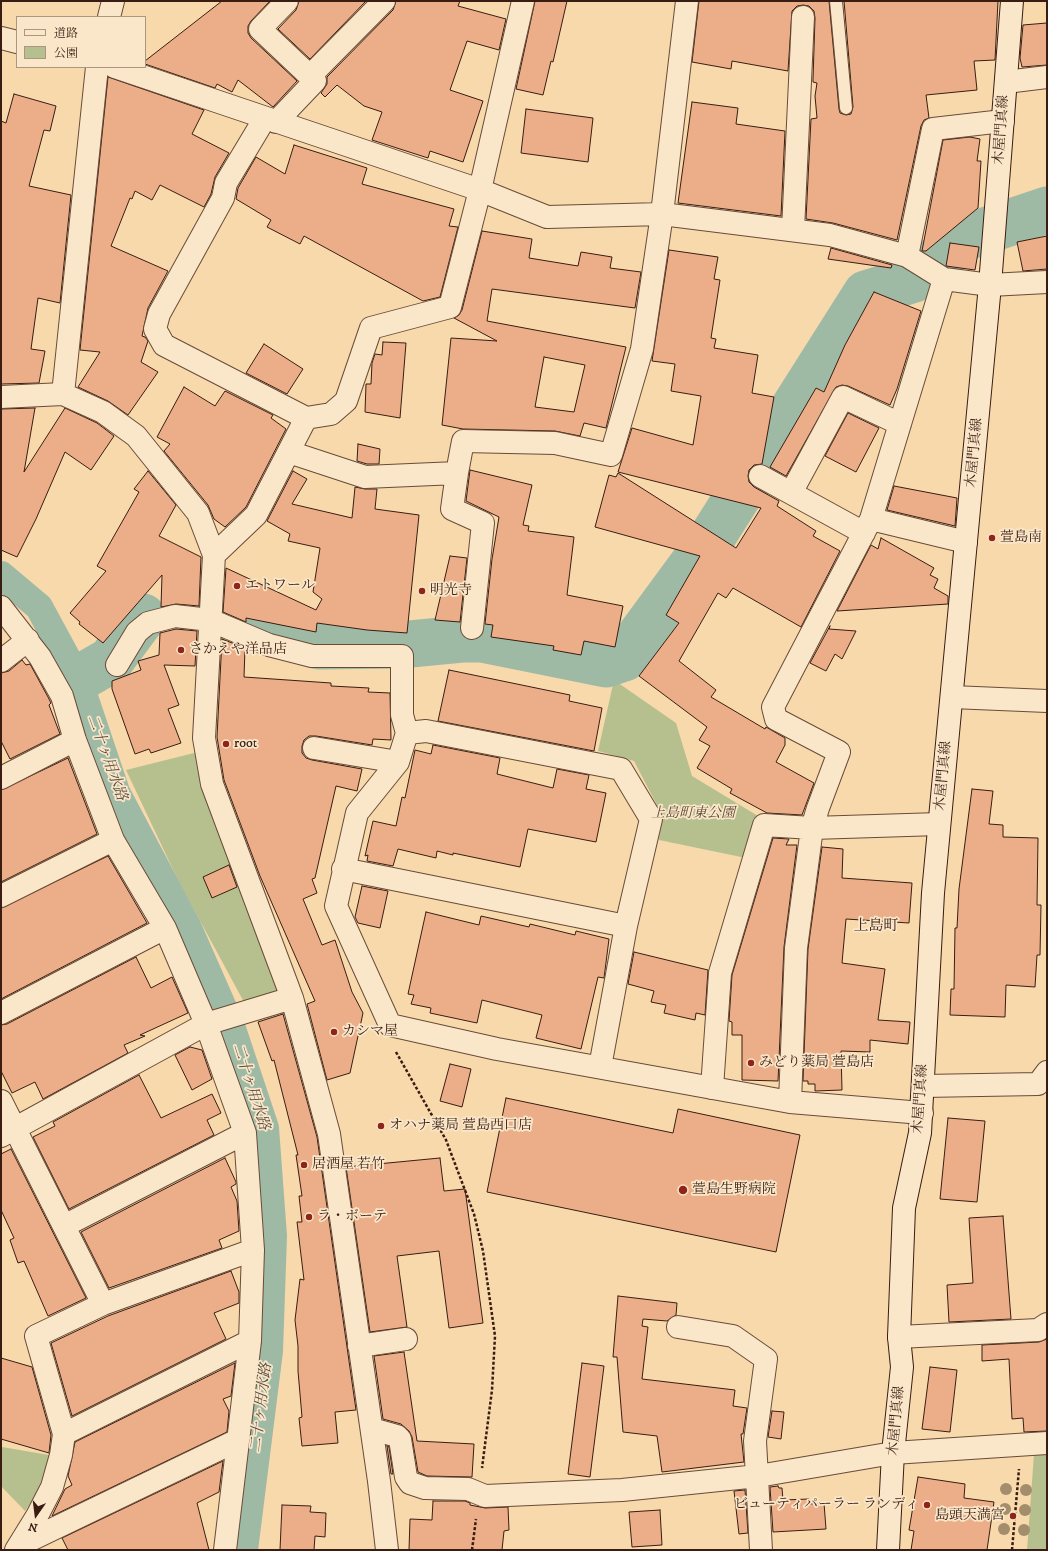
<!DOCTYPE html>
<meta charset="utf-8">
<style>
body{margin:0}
#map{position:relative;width:1048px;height:1551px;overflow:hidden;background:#f7d9ac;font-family:"IM FELL DW Pica","Noto Serif JP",serif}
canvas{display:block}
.frame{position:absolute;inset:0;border:2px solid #391d12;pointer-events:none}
.legend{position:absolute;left:16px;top:16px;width:130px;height:52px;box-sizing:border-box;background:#fae6c9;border:1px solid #ad9680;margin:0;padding:5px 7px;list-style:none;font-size:12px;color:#391d12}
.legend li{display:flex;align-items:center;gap:8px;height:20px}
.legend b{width:20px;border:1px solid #ad9680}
.north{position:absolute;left:16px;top:1495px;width:40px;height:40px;-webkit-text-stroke:3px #fae6c9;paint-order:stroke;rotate:194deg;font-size:11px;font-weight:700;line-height:16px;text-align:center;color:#391d12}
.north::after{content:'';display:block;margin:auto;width:14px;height:18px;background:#391d12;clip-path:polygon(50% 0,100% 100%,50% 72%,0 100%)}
</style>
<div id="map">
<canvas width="1048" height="1551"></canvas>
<div class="frame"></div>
<ul class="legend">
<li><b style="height:5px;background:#fae6c9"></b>道路</li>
<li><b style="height:11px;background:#b6c08e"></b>公園</li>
</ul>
<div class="north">N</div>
</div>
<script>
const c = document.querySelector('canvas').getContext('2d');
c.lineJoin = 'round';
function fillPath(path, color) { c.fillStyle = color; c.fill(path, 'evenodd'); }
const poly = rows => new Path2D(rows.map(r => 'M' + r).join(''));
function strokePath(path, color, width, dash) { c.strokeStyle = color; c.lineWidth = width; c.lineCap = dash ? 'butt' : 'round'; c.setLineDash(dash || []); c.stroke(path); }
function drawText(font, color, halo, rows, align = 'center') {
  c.font = font + ' "IM FELL DW Pica","Noto Serif JP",serif'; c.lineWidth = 3.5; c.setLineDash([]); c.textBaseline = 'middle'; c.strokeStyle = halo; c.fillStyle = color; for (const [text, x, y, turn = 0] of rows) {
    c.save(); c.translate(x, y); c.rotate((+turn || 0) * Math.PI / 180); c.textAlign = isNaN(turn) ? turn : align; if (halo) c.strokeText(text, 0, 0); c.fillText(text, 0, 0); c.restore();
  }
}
fillPath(poly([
 [614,680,676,723,692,776,758,816,746,858,659,840,660,811,634,761,598,751],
 [198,752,280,992,245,1004,178,880,126,770],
 [2,1447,49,1455,46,1480,25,1511,1,1486],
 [1034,1454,1047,1454,1047,1550,1027,1550]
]), '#b6c08e');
strokePath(poly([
 [1,575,39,607,78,679,116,792,187,926,231,1026,265,1128,273,1236,269,1351,244,1550]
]), '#9ebaa5', 28);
strokePath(poly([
 [253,625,318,646,400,645,462,639,482,639,606,664,624,658,707,545,866,294,914,279,961,239,1047,210],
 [78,679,111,660,143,617]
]), '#9ebaa5', 47);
const building = poly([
 [222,1,270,1,251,21,248,26,248,33,251,38,297,81,273,107,238,80,232,92,217,84,215,88,145,64,145,61,222,1],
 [299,1,366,1,310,59,278,29,296,10,299,1],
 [396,1,460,1,458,6,506,19,499,50,467,41,450,90,483,101,463,162,430,151,428,158,372,140,382,112,364,106,337,85,325,97,321,93,327,84,327,77,393,10,396,1],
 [535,1,567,1,553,62,551,61,543,95,516,89,535,1],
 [699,1,829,1,839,109,840,113,846,115,851,114,853,107,844,1,998,1,995,60,974,61,977,90,926,95,929,118,924,120,921,126,897,240,833,223,806,219,811,119,817,118,815,96,817,83,813,82,813,79,815,18,814,11,809,6,803,5,797,6,792,11,788,71,732,61,731,69,692,62,699,1],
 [1047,23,1047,65,1022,67,1020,58,1023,25,1047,23],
 [108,77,204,110,192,134,229,153,215,177,211,194,204,207,160,185,152,200,135,191,132,199,130,198,111,246,168,271,148,308,142,336,145,337,148,341,141,362,158,372,128,415,108,401,78,387,100,352,80,350,108,77],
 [14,94,56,106,50,131,44,130,29,186,71,195,60,303,38,298,31,349,45,351,39,383,1,384,1,121,6,123,14,94],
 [692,102,738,108,736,124,785,131,781,216,678,203,692,102],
 [526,109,593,118,588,162,521,153,526,109],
 [970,137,980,139,977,161,981,161,978,208,926,251,922,251,943,140,970,137],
 [294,145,367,168,362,184,454,209,449,226,458,227,440,297,423,301,304,236,300,244,267,227,271,220,236,199,238,188,256,157,285,174,294,145],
 [482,231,532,239,529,258,578,266,581,252,612,257,610,268,641,272,635,308,492,289,487,321,626,347,606,428,584,423,580,436,555,431,463,429,442,425,451,338,497,341,454,318,459,315,462,310,482,231],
 [544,357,585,365,574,412,535,407,544,357],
 [1047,236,1047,269,1023,271,1017,242,1047,236],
 [950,243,979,247,975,270,946,266,950,243],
 [831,248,892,265,891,268,828,259,831,248],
 [669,250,718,257,714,279,720,280,711,338,716,339,714,348,758,355,752,393,774,397,762,464,754,465,749,470,748,476,749,482,754,487,779,501,777,506,816,531,813,536,840,551,801,627,733,588,726,598,718,593,679,661,716,690,711,697,765,729,766,727,785,738,785,745,776,762,814,783,802,815,767,813,730,793,732,789,697,768,710,746,699,740,707,727,639,676,679,623,666,615,700,556,595,527,609,475,616,477,618,473,736,548,761,508,618,472,632,428,693,445,701,396,671,391,675,364,652,361,669,250],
 [874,292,921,311,897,389,890,405,848,386,842,385,836,387,786,476,770,467,816,388,824,392,845,345,874,292],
 [383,342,406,343,400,418,365,412,366,384,371,384,372,363,375,354,382,355,383,342],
 [264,344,303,369,287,394,246,373,264,344],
 [184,387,215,406,225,391,273,415,271,418,286,429,246,507,225,527,214,519,208,505,164,451,170,444,157,437,184,387],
 [35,408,24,472,65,408,97,423,114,436,91,470,65,452,36,519,17,557,1,550,1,409,35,408],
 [848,413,879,428,856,472,825,456,848,413],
 [358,444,380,449,379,464,367,464,357,461,358,444],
 [470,470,532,485,523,525,529,526,528,531,574,537,567,595,623,606,615,647,584,641,581,655,553,650,554,646,491,637,493,625,485,624,492,559,499,517,466,501,470,470],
 [148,471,176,505,159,536,201,557,199,606,176,604,161,607,162,575,103,643,79,624,80,622,70,613,106,571,97,566,139,492,134,489,148,471],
 [293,471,307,479,292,504,352,518,355,487,365,489,377,489,375,509,419,515,407,633,367,630,317,623,316,632,246,618,246,622,223,612,226,568,316,610,322,599,313,592,320,548,288,541,290,534,267,521,293,471],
 [894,486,957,498,955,526,887,510,894,486],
 [881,538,934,568,930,575,938,579,934,588,948,596,948,604,837,611,871,545,878,549,881,538],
 [450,556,467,558,460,622,435,620,450,556],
 [830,626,829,629,856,631,842,659,835,654,826,671,810,663,830,626],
 [176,629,197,631,195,666,164,665,179,705,168,709,181,743,151,753,149,749,135,754,112,689,112,681,141,670,138,661,159,655,160,633,176,629],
 [222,639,245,648,244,677,331,683,331,686,369,688,368,692,390,693,391,740,373,739,372,745,316,736,309,736,304,740,302,746,302,753,306,758,312,760,362,769,357,791,336,786,315,878,312,879,317,893,303,899,322,945,335,940,352,992,363,1013,350,1073,327,1080,307,1004,315,1001,260,876,224,780,217,737,222,639],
 [22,660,26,665,30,664,48,697,51,703,49,705,60,734,10,759,1,741,1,673,9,671,22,660],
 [449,670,570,695,569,701,602,708,594,751,438,721,449,670],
 [433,745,500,758,497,774,553,788,557,769,589,775,586,789,606,793,596,842,528,829,520,867,453,853,453,855,437,851,436,858,398,849,393,866,367,861,368,855,365,856,373,821,396,826,402,797,405,798,415,750,431,754,433,745],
 [68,758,97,834,1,882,1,790,68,758],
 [972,789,993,791,989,824,1003,825,1003,837,1038,838,1037,905,1041,905,1040,955,1037,955,1035,987,1006,985,1005,1017,950,1015,951,989,954,989,955,928,957,928,959,889,972,789],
 [773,838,789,839,786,845,797,845,784,947,778,1081,742,1080,742,1035,732,1035,732,1022,729,1021,732,975,773,838],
 [822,847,843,849,842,878,912,883,909,923,846,919,842,963,885,969,878,1020,910,1022,908,1044,870,1040,870,1052,841,1051,842,1090,815,1091,815,1084,808,1084,808,1081,803,1081,808,949,822,847],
 [108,856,147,923,1,999,1,908,108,856],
 [229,865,237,887,212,898,203,877,229,865],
 [362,886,388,891,380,928,358,923,355,917,362,886],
 [426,912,479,925,481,916,529,927,530,924,575,935,576,931,609,939,604,978,598,977,581,1049,536,1038,542,1015,482,1000,477,1023,430,1013,431,1008,411,1004,414,995,408,994,426,912],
 [634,952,708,970,705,1015,696,1013,695,1020,664,1013,666,1005,651,1002,654,991,628,984,634,952],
 [136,957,151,988,172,977,188,1013,140,1035,145,1036,124,1045,128,1053,43,1099,35,1082,12,1093,1,1071,1,1025,7,1024,136,957],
 [283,1014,317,1137,356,1410,335,1412,338,1443,302,1446,299,1418,302,1417,298,1371,298,1346,295,1320,300,1279,304,1280,297,1222,302,1222,299,1196,302,1196,296,1155,298,1155,274,1060,272,1061,258,1022,283,1014],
 [190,1047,202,1050,212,1079,192,1090,175,1055,190,1047],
 [450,1064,471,1069,462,1107,440,1101,450,1064],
 [139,1075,161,1118,212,1094,221,1113,207,1120,214,1135,69,1209,33,1137,55,1126,53,1122,139,1075],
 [506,1098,673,1133,678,1109,800,1135,776,1252,487,1192,506,1098],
 [948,1118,985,1121,977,1202,940,1199,948,1118],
 [11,1149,86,1298,48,1316,24,1261,18,1263,10,1240,14,1238,1,1210,1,1154,11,1149],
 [225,1158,236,1182,236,1184,231,1187,237,1201,239,1231,219,1240,222,1248,109,1288,81,1232,225,1158],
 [440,1158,444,1191,465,1189,483,1323,449,1328,439,1251,397,1256,407,1327,370,1332,346,1167,440,1158],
 [1003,1216,1011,1319,949,1322,947,1285,973,1283,969,1218,1003,1216],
 [231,1271,239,1292,239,1303,214,1313,226,1339,72,1416,51,1343,108,1316,231,1271],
 [618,1296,677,1303,676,1315,667,1321,643,1319,642,1326,648,1327,642,1379,735,1390,733,1406,747,1408,743,1434,741,1434,744,1462,662,1472,657,1436,623,1432,617,1357,613,1357,618,1296],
 [1047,1339,1047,1431,1024,1432,1023,1418,1012,1419,1009,1359,982,1361,982,1345,1039,1342,1047,1339],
 [404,1352,417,1441,474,1444,472,1477,427,1476,418,1472,412,1437,409,1431,401,1424,383,1419,374,1356,404,1352],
 [1,1358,32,1367,51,1435,49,1453,1,1439,1,1358],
 [235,1363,231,1396,223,1399,229,1411,227,1432,52,1516,65,1489,72,1485,68,1476,75,1442,235,1363],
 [582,1363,604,1366,590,1477,568,1474,582,1363],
 [930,1367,957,1370,950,1432,922,1429,930,1367],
 [772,1411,784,1412,781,1439,768,1437,772,1411],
 [387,1446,389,1447,393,1474,391,1474,387,1446],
 [223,1461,219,1492,197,1503,209,1550,68,1550,62,1538,223,1461],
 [918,1477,965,1484,964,1498,994,1502,987,1550,911,1550,914,1531,909,1530,918,1477],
 [778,1486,779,1488,782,1488,783,1500,809,1499,809,1504,824,1503,826,1529,773,1532,770,1487,778,1486],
 [745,1490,748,1533,739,1534,734,1491,745,1490],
 [433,1501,465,1501,470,1503,470,1505,485,1508,508,1507,509,1530,504,1531,502,1550,409,1550,410,1519,432,1520,433,1501],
 [282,1505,311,1506,310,1512,326,1513,325,1537,315,1536,314,1550,280,1550,282,1505],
 [660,1510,662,1545,632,1547,629,1512,660,1510]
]);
fillPath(building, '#ecae89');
strokePath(building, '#391d12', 1);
const service = poly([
 [836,1,846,108]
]);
const minor = poly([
 [109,17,113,1],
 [1,38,17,42],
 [115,67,480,190,547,217,662,214,830,235,907,256,944,279,990,285,1047,282],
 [310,76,384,1],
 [1006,82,1047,77],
 [265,118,226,183,223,198,159,314,155,329,164,345,306,418],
 [276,122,315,81,260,29,287,1],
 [793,230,803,17],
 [907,256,933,129,1003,121],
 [63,394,97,67],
 [1,397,63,394,103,412,136,436,198,513,214,555,204,738,212,784,292,998,329,1134,379,1481,387,1550],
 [289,452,365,477,457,473,463,441,555,443,611,455,642,349,662,214,687,1],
 [457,473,452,509,483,523,472,628],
 [760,476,864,533],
 [791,493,843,397,900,424],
 [871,519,966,542],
 [214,555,256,515,306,418,331,414,346,401,371,328,450,307,480,190,523,1],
 [1,607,40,657,62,696,75,740,113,840,165,928,206,1024,245,1133,253,1250,250,1341,225,1550],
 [1,661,28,640],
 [117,665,137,632,148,623,175,616,210,620,269,645,312,656,402,656,402,715,407,733],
 [952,697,1047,701],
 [314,748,398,762],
 [1,778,75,740],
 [343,869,626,926],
 [1,896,113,840],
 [1,1013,165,928],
 [600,1067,626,926,651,819,621,769,426,731,407,733,398,762,357,813,336,906,390,1025,497,1049,790,1102,922,1113],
 [923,1086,1038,1084,1047,1072],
 [712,1088,720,973,764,825,812,828,939,824],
 [1,1101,103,1304],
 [790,1102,796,948,812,828,818,808,839,752,776,719,773,707,871,519,944,279],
 [1,1136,206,1024,292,998],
 [64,1226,245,1133],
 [678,1327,733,1336,766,1359,755,1441,761,1550],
 [899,1337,1038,1330,1047,1324],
 [359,1346,406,1339],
 [372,1429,397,1436,400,1439,406,1477,410,1483,425,1488,468,1489,485,1496,622,1490,758,1476,893,1453,1047,1443],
 [64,1434,250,1341],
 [20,1545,238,1440],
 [16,1550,37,1516,52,1487,61,1455,64,1434,36,1336,103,1304,253,1250]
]);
const secondary = poly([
 [888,1550,893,1453,902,1367,899,1337,904,1208,920,1133,933,893,990,285,1012,1]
]);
strokePath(service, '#684c38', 14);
strokePath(minor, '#684c38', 24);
strokePath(secondary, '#391d12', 24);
strokePath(poly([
 [396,1052,446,1140,474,1214,483,1251,495,1336,492,1390,482,1468],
 [472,1550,476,1519],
 [1012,1550,1019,1469]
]), '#391d12', 2.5, [3, 2]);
strokePath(service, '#fae6c9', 12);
strokePath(minor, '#fae6c9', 22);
strokePath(secondary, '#fae6c9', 22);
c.fillStyle = '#a38d6c';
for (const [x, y] of [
 [1006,1489],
 [1026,1490],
 [1005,1509],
 [1025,1510],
 [1004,1529],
 [1024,1530]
]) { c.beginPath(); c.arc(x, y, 6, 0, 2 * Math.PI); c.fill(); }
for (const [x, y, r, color] of [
 [992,538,4,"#8f2418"],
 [237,586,4,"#8f2418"],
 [422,591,4,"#8f2418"],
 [181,650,4,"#8f2418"],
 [226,744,4,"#8f2418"],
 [334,1032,4,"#8f2418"],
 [751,1063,4,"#8f2418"],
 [381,1126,4,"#8f2418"],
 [304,1165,4,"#8f2418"],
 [683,1190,5,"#8f2418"],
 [309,1217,4,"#8f2418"],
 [927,1505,4,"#8f2418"],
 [1013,1516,4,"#8f2418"]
]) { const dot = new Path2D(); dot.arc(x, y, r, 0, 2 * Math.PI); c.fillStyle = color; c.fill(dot); strokePath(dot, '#fae6c9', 1.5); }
drawText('14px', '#391d12', '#fae6c9', [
 ["木屋門真線",1002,130,-86],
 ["木屋門真線",975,453,-85],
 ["木屋門真線",944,776,-85],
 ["木屋門真線",921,1099,-86],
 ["木屋門真線",897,1421,-85]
]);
drawText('14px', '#391d12', '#fae6c9', [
 ["萱島南",1000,538],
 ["エトワール",245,586],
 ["明光寺",430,591],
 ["さかえや洋品店",189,650],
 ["root",234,744],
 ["カシマ屋",342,1032],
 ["みどり薬局 萱島店",759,1063],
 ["オハナ薬局 萱島西口店",389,1126],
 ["居酒屋 若竹",312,1165],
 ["萱島生野病院",692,1190],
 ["ラ・ボーテ",317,1217],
 ["ビューティパーラー ランディ",919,1505,"right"],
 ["島頭天満宮",1005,1516,"right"]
], 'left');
drawText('italic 14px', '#5e4e37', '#fae6c9', [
 ["上島町東公園",693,814]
]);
drawText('italic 15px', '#574c3e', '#fae6c9', [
 ["二十ヶ用水路",106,758,70],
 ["二十ヶ用水路",250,1087,72],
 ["二十ヶ用水路",262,1408,-83]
]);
drawText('15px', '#391d12', '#fae6c9', [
 ["上島町",876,927]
]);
</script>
